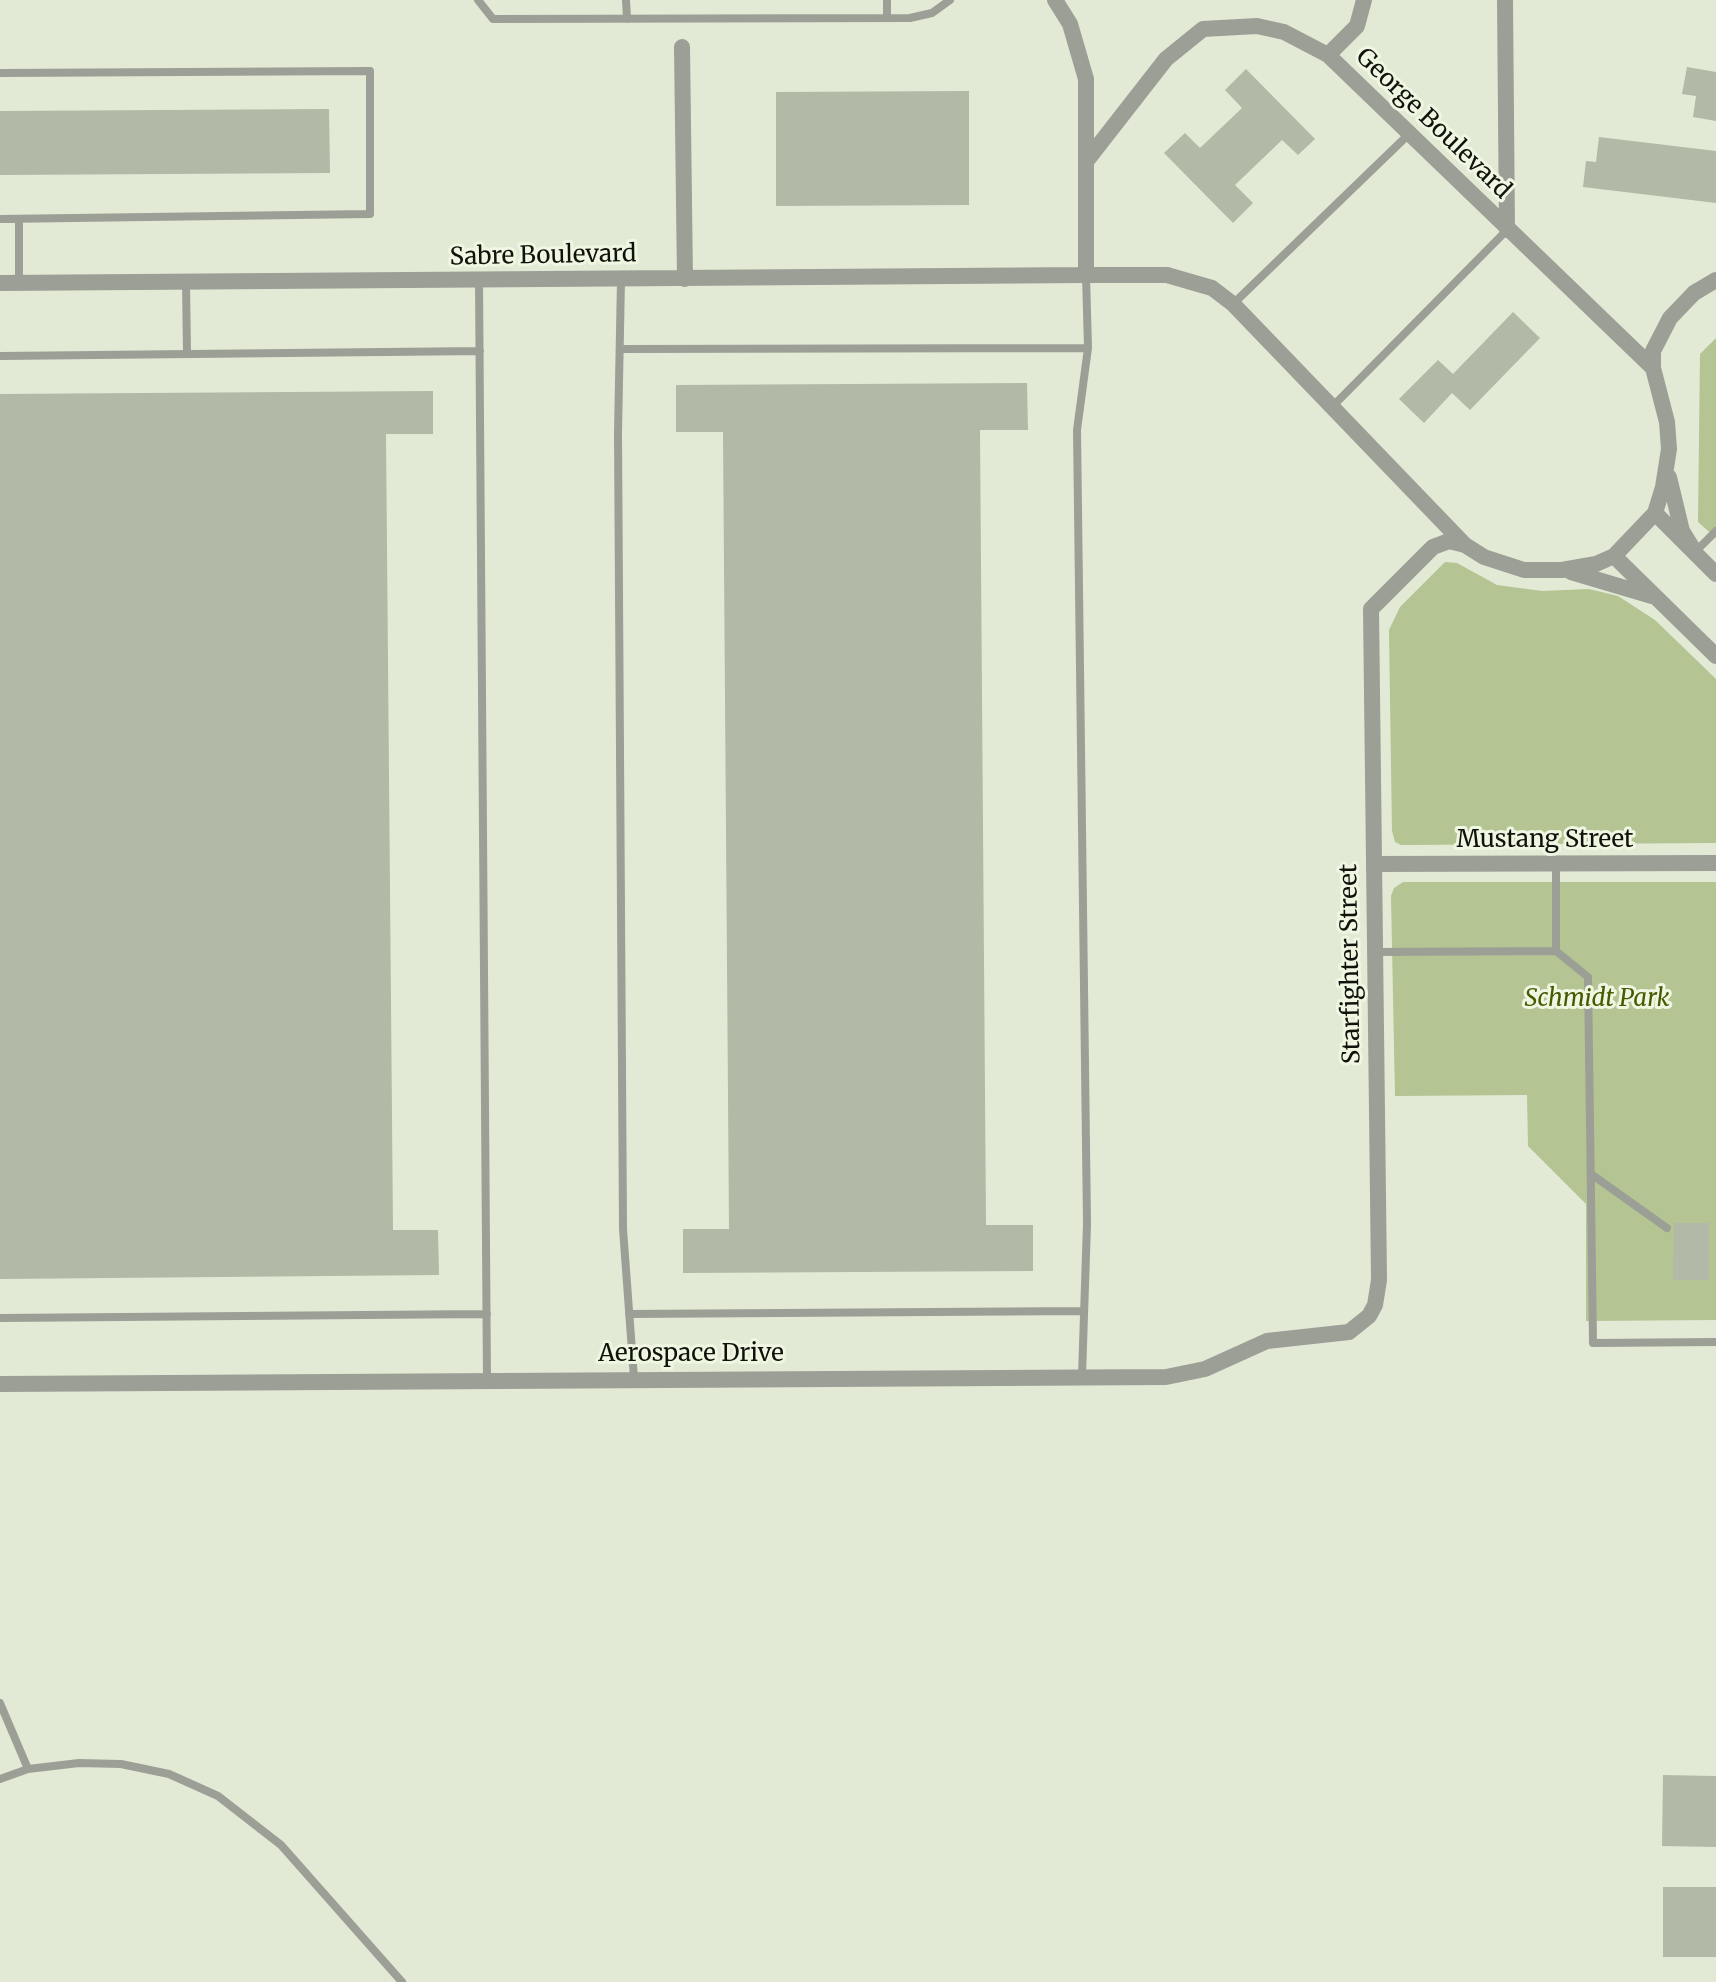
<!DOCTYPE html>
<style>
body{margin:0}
canvas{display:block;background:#e2e9d5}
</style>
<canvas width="1716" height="1982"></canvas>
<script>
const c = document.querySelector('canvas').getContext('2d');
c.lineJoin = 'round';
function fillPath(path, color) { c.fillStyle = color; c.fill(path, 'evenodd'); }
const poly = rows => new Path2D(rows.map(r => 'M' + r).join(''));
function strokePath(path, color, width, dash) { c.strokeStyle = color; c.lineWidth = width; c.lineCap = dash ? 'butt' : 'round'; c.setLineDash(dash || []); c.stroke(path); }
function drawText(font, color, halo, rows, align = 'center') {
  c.font = font + ' Merriweather,serif'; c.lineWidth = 6; c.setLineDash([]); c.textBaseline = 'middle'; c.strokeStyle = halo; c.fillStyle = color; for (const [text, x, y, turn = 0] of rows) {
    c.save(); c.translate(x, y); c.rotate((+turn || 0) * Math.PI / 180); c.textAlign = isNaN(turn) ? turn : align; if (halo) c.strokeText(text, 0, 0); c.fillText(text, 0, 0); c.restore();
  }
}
fillPath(poly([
 [1716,338,1716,538,1698,522,1700,354],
 [1445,562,1457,563,1497,585,1542,591,1589,589,1618,596,1655,620,1716,679,1716,843,1401,845,1395,842,1392,831,1389,630,1400,607],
 [1403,882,1716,882,1716,1320,1586,1321,1586,1204,1528,1146,1527,1095,1395,1096,1391,896,1394,888]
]), '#b4c493');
fillPath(poly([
 [1687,67,1716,72,1716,121,1693,117,1696,96,1682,94],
 [1246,69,1315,139,1298,155,1282,140,1235,185,1253,203,1233,223,1164,153,1185,133,1200,148,1242,108,1225,90],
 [969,91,969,205,776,206,776,92],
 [329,109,330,173,0,175,0,111],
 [1599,137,1716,151,1716,203,1583,187,1586,161,1596,162],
 [1513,312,1540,338,1470,410,1452,393,1424,423,1399,399,1438,360,1453,374],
 [1027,383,1028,430,980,430,986,1225,1033,1225,1033,1271,683,1273,683,1229,729,1229,723,432,676,432,676,385],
 [433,391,433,434,386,434,393,1230,438,1230,439,1275,0,1279,0,394],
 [1674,1223,1709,1223,1709,1280,1673,1280],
 [1663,1775,1716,1776,1716,1847,1662,1846],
 [1663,1887,1716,1887,1716,1957,1663,1957]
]), '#b2b9a6');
strokePath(poly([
 [478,0,493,19,910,18,932,13,950,0],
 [626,0,627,19],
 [887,0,887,18],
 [0,73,370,71,370,214,0,219],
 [19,219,19,282],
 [621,280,618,433,623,1229,634,1378],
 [479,281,487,1381],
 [186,282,187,354],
 [1233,304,1408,135],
 [620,349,1088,348],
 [0,356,480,351],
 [1333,406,1507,230],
 [1695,552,1716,531],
 [1556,864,1556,951],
 [1375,952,1556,951,1588,977,1593,1343,1716,1342],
 [1591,1174,1667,1228],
 [629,1314,1084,1311],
 [0,1318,487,1314],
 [1082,1376,1087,1224,1077,430,1088,348,1086,275],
 [0,1703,28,1769],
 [0,1779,28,1769,79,1763,121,1764,169,1774,218,1796,281,1845,402,1982]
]), '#9c9f96', 8);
strokePath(poly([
 [1055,0,1070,24,1086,79,1086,275,1167,275,1212,288,1233,304,1465,545,1484,557,1524,570,1562,570,1596,564,1614,556,1655,513,1663,487,1669,449,1667,422,1653,368,1328,55,1284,32,1257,26,1203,29,1166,59,1088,159],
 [1505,0,1507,230],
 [682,47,685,279],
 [1328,55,1357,26,1364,0],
 [0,283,1086,275],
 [1653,368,1653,351,1670,318,1694,293,1716,280],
 [1669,477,1682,531,1695,552],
 [1655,513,1716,574],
 [1614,556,1716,656],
 [1571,572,1652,596],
 [1374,864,1716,863],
 [0,1384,1166,1377,1205,1369,1267,1341,1349,1332,1369,1316,1375,1305,1379,1280,1371,609,1433,547,1449,541,1465,545]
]), '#9c9f96', 16);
drawText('24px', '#10130c', '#eff6e2', [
 ["George Boulevard",1433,124,44],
 ["Sabre Boulevard",543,256,-1],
 ["Mustang Street",1545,840],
 ["Starfighter Street",1351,964,-91],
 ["Aerospace Drive",691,1354]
]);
drawText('italic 24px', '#465a00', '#eff6e2', [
 ["Schmidt Park",1597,999]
]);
</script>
